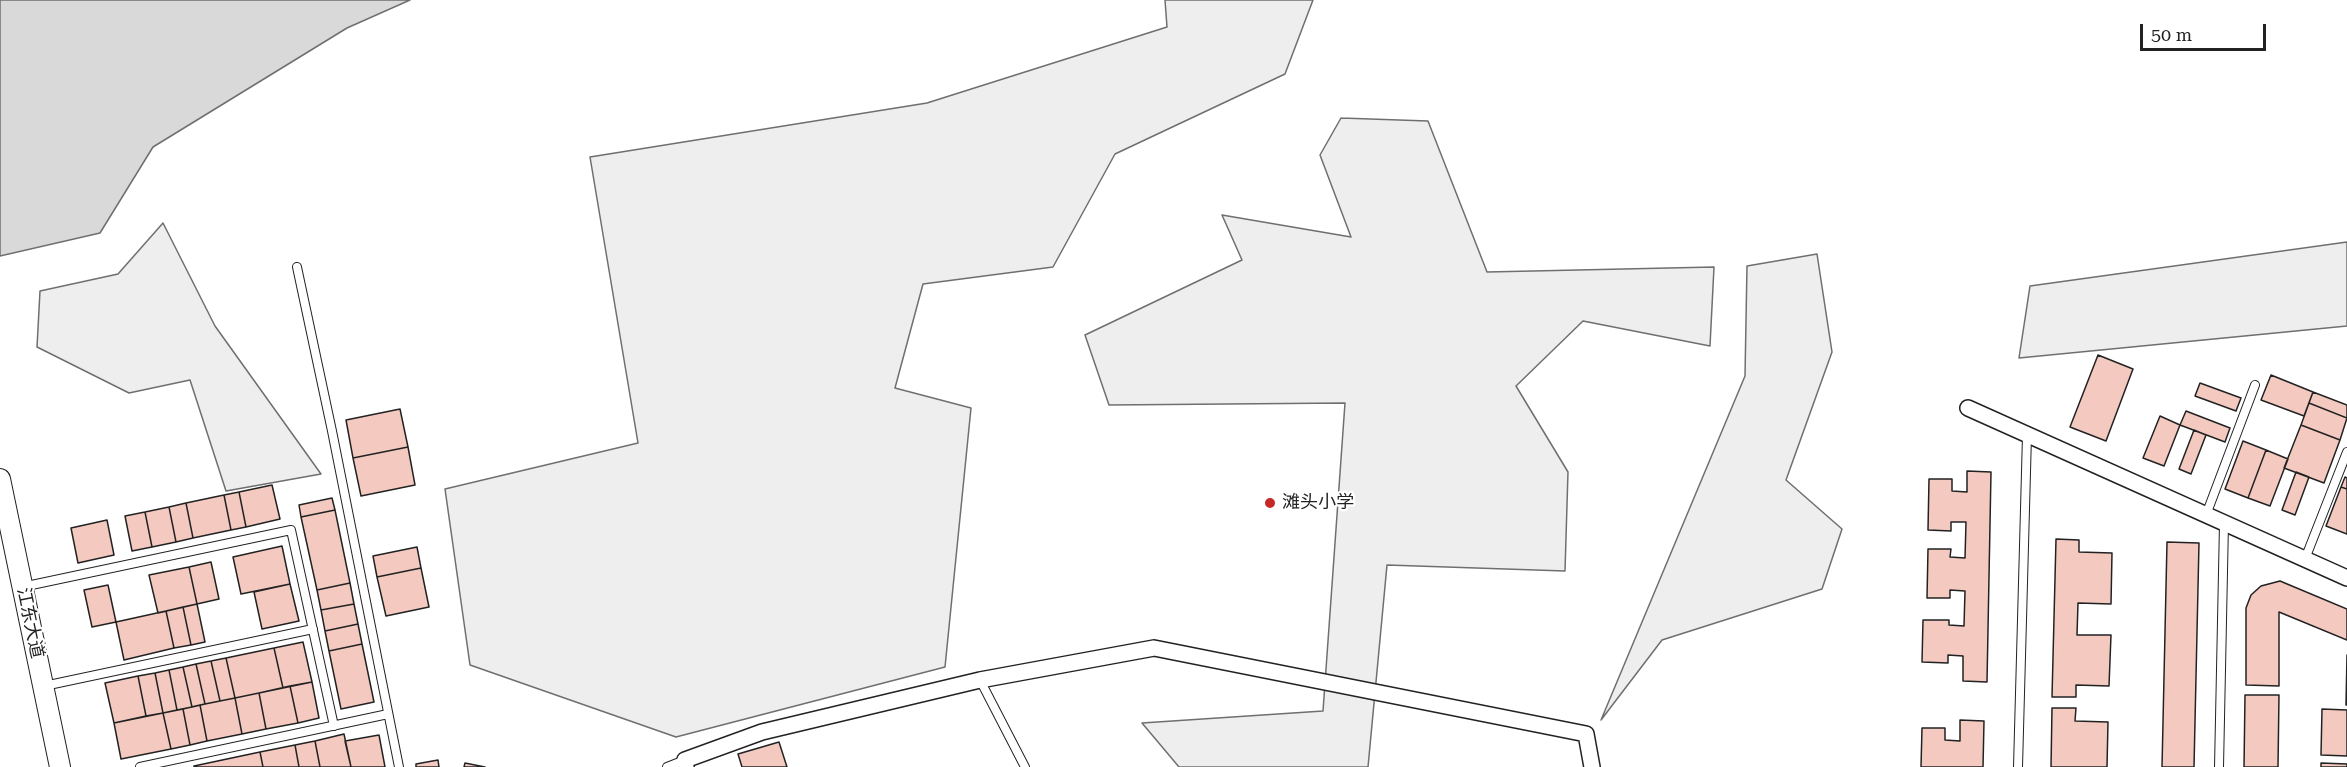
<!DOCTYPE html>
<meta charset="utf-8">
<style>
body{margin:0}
#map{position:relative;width:2347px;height:767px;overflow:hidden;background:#fff;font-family:"Roboto Serif",serif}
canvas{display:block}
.scale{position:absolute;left:2140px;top:24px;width:126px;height:27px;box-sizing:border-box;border:3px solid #222;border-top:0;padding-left:8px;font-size:18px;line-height:21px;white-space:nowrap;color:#222;-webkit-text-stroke:4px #fff;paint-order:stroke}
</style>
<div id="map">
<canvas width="2347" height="767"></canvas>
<div class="scale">50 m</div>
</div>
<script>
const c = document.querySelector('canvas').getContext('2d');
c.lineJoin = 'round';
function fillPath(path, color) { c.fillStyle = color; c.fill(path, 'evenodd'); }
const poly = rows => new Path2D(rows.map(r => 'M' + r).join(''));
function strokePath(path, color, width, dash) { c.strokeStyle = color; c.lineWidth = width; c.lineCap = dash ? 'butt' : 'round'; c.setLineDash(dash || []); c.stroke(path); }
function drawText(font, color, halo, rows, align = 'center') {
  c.font = font + ' "Roboto Serif","Noto Sans SC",serif'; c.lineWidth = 4.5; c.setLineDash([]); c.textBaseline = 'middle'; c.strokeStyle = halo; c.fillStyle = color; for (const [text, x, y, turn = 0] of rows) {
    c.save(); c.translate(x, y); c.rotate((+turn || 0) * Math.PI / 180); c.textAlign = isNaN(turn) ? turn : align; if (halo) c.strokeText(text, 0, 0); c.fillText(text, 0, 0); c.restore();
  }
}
const green = poly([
 [1165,0,1313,0,1285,74,1115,154,1053,267,923,284,895,388,971,408,945,667,676,737,470,665,445,489,638,443,590,157,927,103,1167,27,1165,0],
 [1341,118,1428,121,1487,272,1714,267,1710,346,1583,321,1516,386,1568,472,1565,571,1387,565,1368,767,1179,767,1142,723,1323,711,1345,403,1109,405,1085,335,1242,260,1222,215,1351,237,1320,155,1341,118],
 [163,223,215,326,321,474,226,491,190,380,129,393,37,347,40,291,118,274,163,223],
 [2347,242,2347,326,2019,358,2030,286,2347,242],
 [1817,254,1832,352,1786,480,1842,529,1822,589,1662,640,1601,720,1745,376,1747,266,1817,254]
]);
fillPath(green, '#eee');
strokePath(green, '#6f6f6f', 1.5);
const water = poly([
 [0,0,410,0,347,28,153,147,100,233,0,256,0,0]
]);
fillPath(water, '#d9d9d9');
strokePath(water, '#6f6f6f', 1.5);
const building = poly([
 [2098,355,2133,369,2106,441,2070,427,2098,355],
 [2271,375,2313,392,2304,416,2261,400,2271,375],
 [2200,383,2241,398,2236,411,2195,396,2200,383],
 [2313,392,2347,405,2347,418,2309,403,2313,392],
 [2309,403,2347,418,2340,440,2301,425,2309,403],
 [400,409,408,447,353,458,346,420,400,409],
 [2186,411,2230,428,2225,442,2180,425,2186,411],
 [2160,416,2180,425,2164,466,2143,458,2160,416],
 [2301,425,2340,440,2324,483,2284,468,2301,425],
 [2194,430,2206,435,2191,474,2179,469,2194,430],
 [2243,441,2266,450,2248,498,2225,489,2243,441],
 [408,447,415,485,361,496,353,458,408,447],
 [2266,450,2288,459,2270,506,2248,498,2266,450],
 [1967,471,1991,472,1987,682,1963,681,1963,656,1948,655,1948,663,1922,662,1923,620,1949,620,1949,625,1964,626,1965,591,1950,590,1950,598,1927,598,1928,549,1951,549,1950,557,1965,558,1966,522,1951,522,1951,531,1928,530,1929,479,1952,479,1952,491,1967,492,1967,471],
 [2296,472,2309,477,2295,515,2282,510,2296,472],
 [2345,477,2347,478,2347,489,2341,487,2345,477],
 [272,485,280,519,246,527,239,492,272,485],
 [2341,487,2347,489,2347,534,2326,526,2341,487],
 [239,492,246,527,231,530,224,495,239,492],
 [224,495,231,530,193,538,186,503,224,495],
 [332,498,335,510,301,517,299,505,332,498],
 [186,503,193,538,176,542,169,507,186,503],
 [169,507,176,542,152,547,145,512,169,507],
 [335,510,350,583,317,590,301,517,335,510],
 [145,512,152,547,132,551,125,516,145,512],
 [107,520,114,555,78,563,71,528,107,520],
 [2056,539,2079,540,2079,552,2112,553,2111,604,2078,603,2077,635,2111,635,2109,686,2076,685,2076,697,2052,697,2056,539],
 [2167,542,2199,543,2194,767,2162,767,2167,542],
 [282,546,290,584,241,594,233,557,282,546],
 [417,547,421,568,377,577,373,556,417,547],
 [211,562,219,599,197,604,189,567,211,562],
 [189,567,197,604,158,613,149,575,189,567],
 [421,568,429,607,386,616,377,577,421,568],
 [2280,581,2347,609,2347,640,2279,612,2279,686,2246,685,2246,608,2251,595,2261,586,2280,581],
 [350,583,354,604,321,610,317,590,350,583],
 [290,584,299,621,262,629,254,592,290,584],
 [108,585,116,622,92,627,84,590,108,585],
 [197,604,205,642,191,645,183,607,197,604],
 [354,604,358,624,325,631,321,610,354,604],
 [183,607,191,645,174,648,166,611,183,607],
 [166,611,174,648,124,660,116,622,166,611],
 [358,624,362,644,329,651,325,631,358,624],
 [303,642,312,682,283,688,274,648,303,642],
 [362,644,374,702,341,709,329,651,362,644],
 [274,648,283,688,235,698,226,658,274,648],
 [2347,655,2347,705,2346,705,2347,655],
 [226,658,235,698,220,701,211,661,226,658],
 [211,661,220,701,205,704,196,664,211,661],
 [196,664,205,704,192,707,183,667,196,664],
 [183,667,192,707,177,710,169,670,183,667],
 [169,670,177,710,163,713,155,673,169,670],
 [155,673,163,713,146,716,138,676,155,673],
 [138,676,146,716,114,723,105,683,138,676],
 [312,682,319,718,298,723,290,686,312,682],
 [290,686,298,723,266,729,259,693,290,686],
 [259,693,266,729,242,734,235,698,259,693],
 [2245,695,2279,695,2278,767,2244,767,2245,695],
 [235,698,242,734,207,741,200,705,235,698],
 [200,705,207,741,190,745,183,709,200,705],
 [2052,708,2076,708,2075,721,2108,722,2107,767,2051,767,2052,708],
 [183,709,190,745,171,749,163,713,183,709],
 [2322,709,2347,710,2347,756,2321,755,2322,709],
 [163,713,171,749,121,759,114,723,163,713],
 [1960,720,1984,721,1983,767,1921,767,1922,728,1945,728,1945,740,1960,741,1960,720],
 [344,734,351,767,320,767,315,741,344,734],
 [379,735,385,767,351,767,345,741,379,735],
 [315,741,320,767,299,767,295,745,315,741],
 [779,742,787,767,742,767,738,754,779,742],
 [295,745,299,767,263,767,260,752,295,745],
 [260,752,263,767,194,767,194,766,260,752],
 [438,760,439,767,416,767,416,764,438,760],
 [465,763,485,767,464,767,465,763],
 [2321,763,2347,764,2347,767,2321,767,2321,763]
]);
fillPath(building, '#f3c9c0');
strokePath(building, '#222', 1.5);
const service = poly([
 [297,267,332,431,399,767],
 [2206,515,2255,385],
 [2305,559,2347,452],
 [22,587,291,530,334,726],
 [980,680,1025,767],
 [44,686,313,629],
 [140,767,388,714],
 [667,767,685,760],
 [2018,767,2027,435],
 [2219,767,2224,523]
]);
const minor = poly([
 [1968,408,2347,578],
 [686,767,685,760,762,732,980,680,1154,648,1586,734,1592,767]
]);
const tertiary = poly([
 [0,479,60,767]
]);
strokePath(service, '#222', 10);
strokePath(minor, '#222', 18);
strokePath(tertiary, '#222', 22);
strokePath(service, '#fff', 8);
strokePath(minor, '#fff', 15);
strokePath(tertiary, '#fff', 20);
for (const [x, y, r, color] of [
 [1270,503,6,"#c62828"]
]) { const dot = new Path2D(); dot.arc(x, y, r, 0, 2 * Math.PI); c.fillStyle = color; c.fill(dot); strokePath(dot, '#fff', 2); }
drawText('18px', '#222', '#fff', [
 ["滩头小学",1282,503]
], 'left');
drawText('18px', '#222', '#fff', [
 ["江东大道",30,623,78]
]);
</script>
